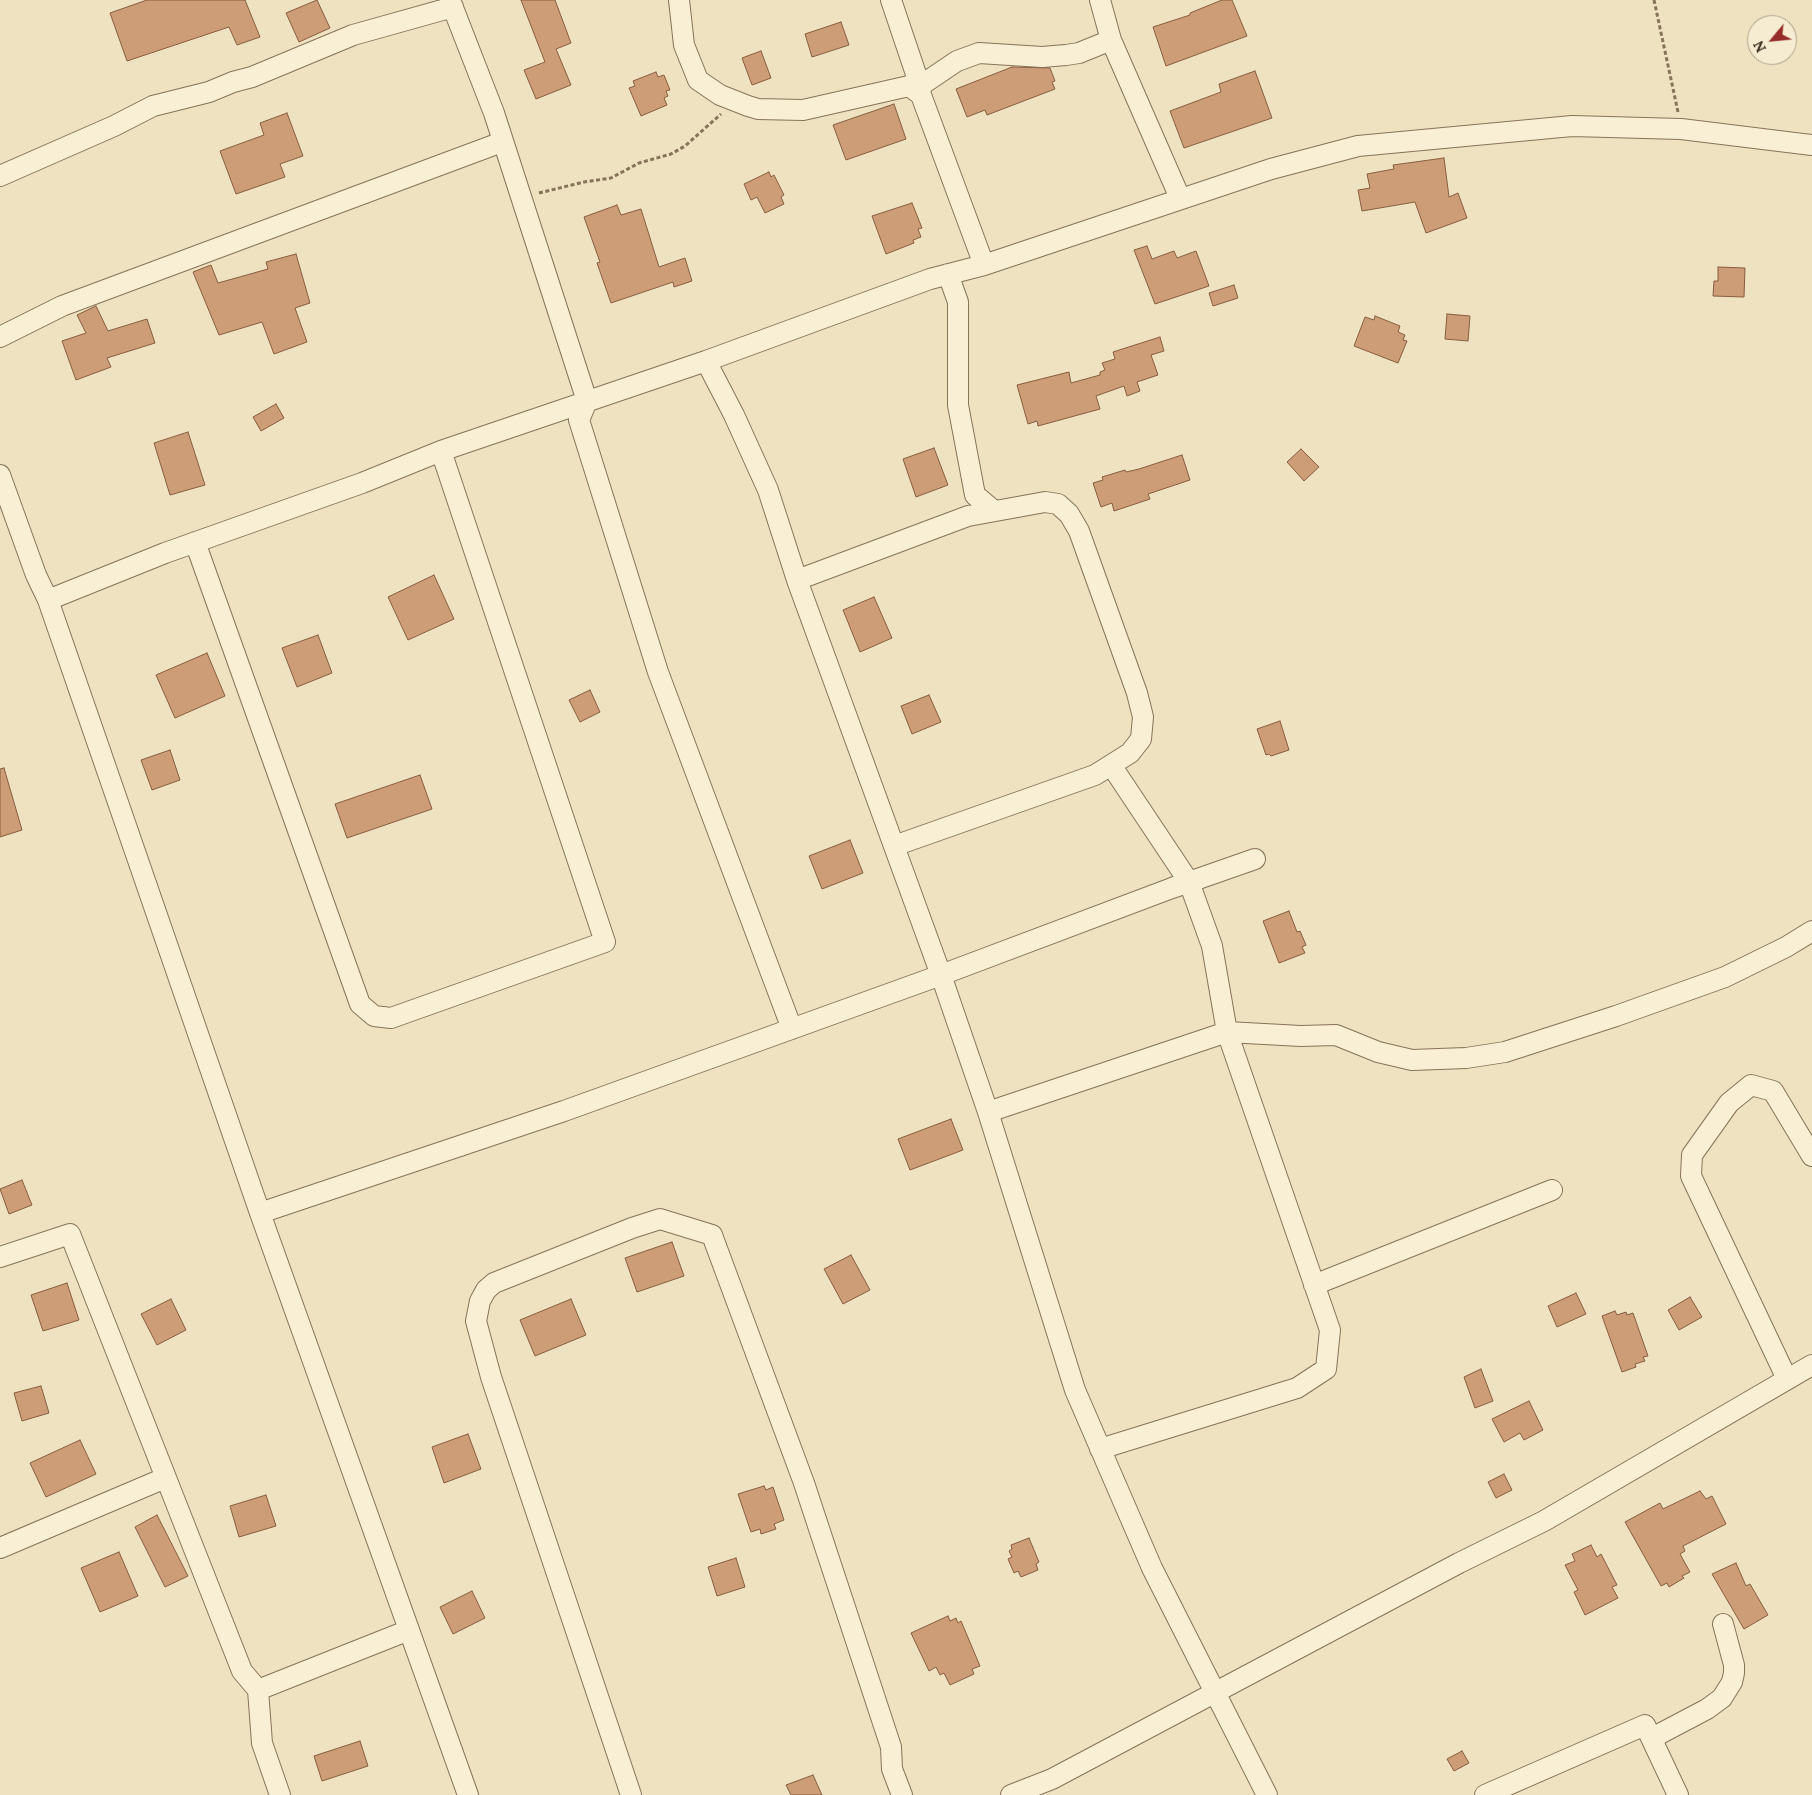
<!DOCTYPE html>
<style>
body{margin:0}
#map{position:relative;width:1812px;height:1795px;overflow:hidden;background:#eee2c1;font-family:Lora,serif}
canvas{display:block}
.north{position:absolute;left:1747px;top:15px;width:50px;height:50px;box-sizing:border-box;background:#f5ecd1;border:1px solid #a99e89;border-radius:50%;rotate:242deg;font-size:14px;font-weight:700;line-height:20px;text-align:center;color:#372a1d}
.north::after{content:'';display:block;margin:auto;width:18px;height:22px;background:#962b29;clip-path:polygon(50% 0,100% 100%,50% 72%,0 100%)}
</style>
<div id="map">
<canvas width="1812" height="1795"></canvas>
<div class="north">N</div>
</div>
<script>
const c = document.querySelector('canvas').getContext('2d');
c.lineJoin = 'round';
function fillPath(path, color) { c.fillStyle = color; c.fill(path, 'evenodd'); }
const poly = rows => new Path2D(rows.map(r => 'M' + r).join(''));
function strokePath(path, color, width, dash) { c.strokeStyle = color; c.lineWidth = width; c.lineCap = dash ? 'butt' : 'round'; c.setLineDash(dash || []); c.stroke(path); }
const building = poly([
 [147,0,245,0,260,37,237,45,229,27,127,61,110,13,147,0],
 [317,0,330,28,299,42,286,13,317,0],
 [521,0,555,0,571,43,556,49,571,85,536,99,524,70,545,62,521,0],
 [1222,0,1232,0,1247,36,1166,66,1153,27,1190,15,1190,13,1222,0],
 [841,22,849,45,812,57,805,34,841,22],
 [761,51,771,78,752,85,742,58,761,51],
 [1012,67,1050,68,1055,81,1052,82,1055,89,987,115,985,110,967,117,956,89,1012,67],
 [1255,71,1272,118,1184,148,1170,111,1221,92,1219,84,1255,71],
 [656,72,658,77,664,75,670,90,666,91,668,96,664,98,667,105,641,116,629,88,635,86,633,81,656,72],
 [894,104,906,139,846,160,833,125,894,104],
 [287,113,303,156,280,164,285,177,236,194,220,151,264,135,260,123,287,113],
 [1444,158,1449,197,1458,193,1467,218,1426,233,1415,202,1362,211,1358,190,1370,188,1367,174,1394,169,1393,165,1444,158],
 [769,172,771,177,774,175,784,195,781,197,784,204,765,213,757,197,751,200,744,184,769,172],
 [912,203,922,228,918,229,921,237,913,240,914,243,886,254,872,216,912,203],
 [617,205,621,215,641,209,659,267,685,258,692,281,674,287,673,282,611,303,597,263,600,262,584,217,617,205],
 [1147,246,1152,259,1174,251,1177,258,1196,251,1209,286,1155,304,1134,250,1147,246],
 [296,254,310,303,295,308,307,342,274,354,262,322,219,335,193,272,211,265,218,283,268,269,266,262,296,254],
 [1718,267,1745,268,1744,297,1713,296,1714,281,1718,281,1718,267],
 [1234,285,1238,298,1213,306,1209,293,1234,285],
 [96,306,108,331,147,319,155,343,107,358,111,367,76,380,62,341,86,333,77,315,96,306],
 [1447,314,1470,316,1468,341,1445,339,1447,314],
 [1375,316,1400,326,1398,332,1405,335,1403,340,1407,341,1398,363,1354,346,1365,317,1374,320,1375,316],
 [1160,337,1164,351,1151,355,1158,375,1137,382,1140,391,1127,396,1124,386,1096,396,1100,409,1038,426,1037,421,1028,424,1017,385,1069,372,1071,383,1100,375,1100,372,1105,370,1102,363,1115,359,1113,352,1160,337],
 [276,404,284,418,261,431,253,417,276,404],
 [188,432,205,485,170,495,154,443,188,432],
 [934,448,948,485,916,497,903,459,934,448],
 [1301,449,1319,467,1304,481,1287,462,1301,449],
 [1182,455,1190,480,1148,494,1150,499,1114,511,1112,503,1101,507,1093,483,1103,480,1102,477,1125,470,1126,472,1139,469,1182,455],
 [434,575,454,619,408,640,388,597,434,575],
 [874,597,892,638,860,652,843,610,874,597],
 [318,635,332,673,297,687,282,648,318,635],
 [207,653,225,696,175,718,156,675,207,653],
 [590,690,600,712,580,722,569,700,590,690],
 [929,695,941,722,912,734,901,706,929,695],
 [1280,721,1289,750,1271,756,1269,754,1266,755,1257,729,1280,721],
 [170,750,180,780,152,790,141,760,170,750],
 [4,768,22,830,0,837,0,769,4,768],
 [420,775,432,809,347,838,335,804,420,775],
 [850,840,863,873,822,889,809,856,850,840],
 [1289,911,1297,932,1300,931,1306,945,1302,947,1305,953,1279,963,1263,921,1289,911],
 [951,1119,963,1150,910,1170,898,1139,951,1119],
 [22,1180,32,1205,9,1214,0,1189,22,1180],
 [672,1242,684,1276,637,1292,625,1258,672,1242],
 [851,1255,870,1290,843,1304,824,1269,851,1255],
 [67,1283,79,1320,43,1331,31,1295,67,1283],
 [1576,1293,1586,1314,1557,1327,1548,1306,1576,1293],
 [1690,1297,1702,1317,1679,1330,1668,1310,1690,1297],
 [171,1299,186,1330,157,1345,141,1314,171,1299],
 [571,1299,586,1335,535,1356,520,1320,571,1299],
 [1615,1311,1617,1315,1626,1312,1627,1315,1633,1313,1648,1356,1643,1357,1645,1361,1635,1364,1636,1367,1622,1372,1602,1316,1615,1311],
 [1481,1369,1493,1401,1475,1408,1464,1377,1481,1369],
 [41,1386,49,1413,22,1421,14,1393,41,1386],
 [1529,1401,1543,1430,1524,1440,1520,1433,1504,1442,1492,1419,1529,1401],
 [468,1434,481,1469,444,1483,432,1447,468,1434],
 [80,1440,96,1474,46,1497,30,1463,80,1440],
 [1504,1474,1512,1490,1496,1498,1488,1482,1504,1474],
 [764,1486,766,1490,773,1487,784,1520,774,1524,776,1529,761,1534,760,1529,751,1532,738,1494,764,1486],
 [1700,1491,1706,1499,1712,1496,1726,1524,1683,1546,1685,1551,1680,1554,1690,1572,1682,1576,1684,1578,1669,1587,1667,1583,1661,1586,1625,1522,1660,1503,1663,1509,1700,1491],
 [266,1495,276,1526,239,1537,230,1506,266,1495],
 [157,1515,188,1576,165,1587,135,1527,157,1515],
 [1029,1538,1039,1562,1036,1564,1038,1570,1021,1577,1018,1571,1014,1573,1008,1559,1012,1557,1009,1551,1012,1549,1011,1545,1029,1538],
 [1591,1545,1597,1557,1601,1554,1617,1585,1612,1587,1618,1598,1585,1615,1574,1592,1578,1590,1565,1565,1575,1561,1572,1554,1591,1545],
 [119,1552,138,1596,100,1612,81,1568,119,1552],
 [736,1558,745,1587,717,1596,708,1567,736,1558],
 [1736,1563,1746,1586,1750,1584,1768,1615,1744,1629,1712,1574,1736,1563],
 [472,1591,485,1618,453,1634,440,1607,472,1591],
 [948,1616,950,1621,956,1618,958,1623,961,1621,980,1666,972,1669,974,1674,950,1685,944,1673,940,1675,936,1667,929,1671,911,1633,948,1616],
 [360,1741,368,1766,322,1781,314,1756,360,1741],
 [1462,1751,1469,1763,1454,1771,1447,1759,1462,1751],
 [813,1775,822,1795,791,1795,786,1785,813,1775]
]);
fillPath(building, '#cc9d77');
strokePath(building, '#875d3e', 1);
const minor = poly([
 [450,0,494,113,587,401,579,420,658,672,792,1029],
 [679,0,684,45,698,80,720,95,748,106,758,109,803,110,909,86,921,95,984,265],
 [891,0,920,86,921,95],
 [1100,0,1111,40],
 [920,86,957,61,979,53,1042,57,1066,55,1079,53,1111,40,1180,198],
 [0,176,114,126,153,106,209,92,233,82,252,77,353,35,453,7],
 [948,274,958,302,958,405,975,495,994,511],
 [0,337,62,306,502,142],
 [706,361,734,415,768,490,797,580,941,975,988,1112],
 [0,475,36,575,48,600,260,1213,468,1795],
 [195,542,360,1004,374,1016,391,1018,605,942,441,451],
 [797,580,968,516,1045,502,1058,504,1069,514,1079,531,1137,693,1143,717,1141,739,1130,753,1095,775,894,846],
 [48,600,165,553,362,483,441,451,706,361,930,279,984,265,1271,169,1358,146,1572,126,1681,129,1812,145],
 [260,1213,564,1111,941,975,1172,888,1255,859],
 [0,1257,70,1234,242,1671,258,1690],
 [1314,1285,1552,1190],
 [1787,1379,1691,1176,1692,1155,1729,1103,1751,1085,1773,1091,1812,1156],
 [1100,1449,1297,1388,1326,1369,1330,1330,1227,1032,1212,946,1189,882,1111,765],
 [0,1548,165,1478],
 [1652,1738,1707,1709,1722,1698,1732,1682,1734,1673,1734,1665,1723,1624],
 [280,1795,262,1743,258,1690,409,1630],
 [631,1795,491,1377,476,1321,480,1301,486,1290,494,1283,632,1228,660,1219,712,1235,804,1483,891,1747,892,1769,902,1795],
 [1011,1795,1052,1779,1459,1563,1544,1521,1812,1365],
 [1267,1795,1152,1568,1075,1390,988,1112,1227,1032,1301,1036,1336,1035,1378,1052,1412,1060,1466,1058,1505,1052,1616,1016,1725,977,1786,947,1812,931],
 [1485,1795,1645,1725,1678,1795]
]);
strokePath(minor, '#877359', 22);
strokePath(poly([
 [1654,0,1678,112],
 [539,193,584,182,611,178,639,163,671,154,685,146,721,114]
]), '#877359', 3, [4, 2.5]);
strokePath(minor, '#f9efd4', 20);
</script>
